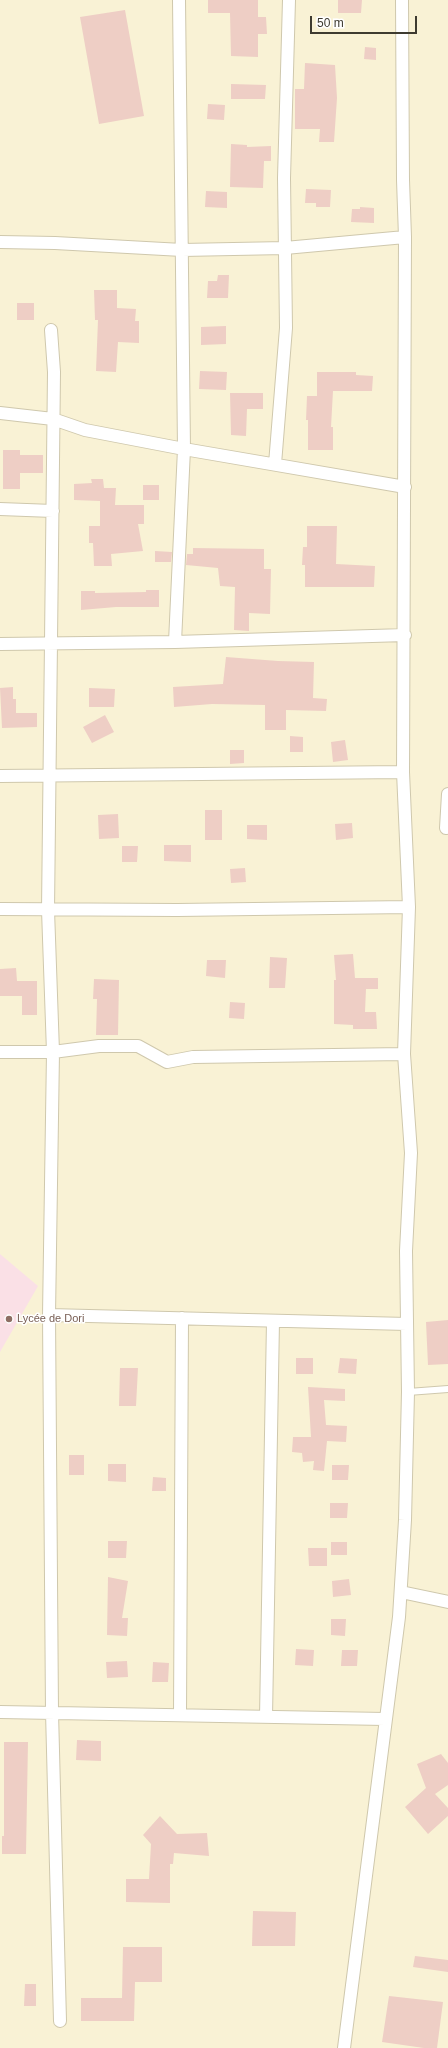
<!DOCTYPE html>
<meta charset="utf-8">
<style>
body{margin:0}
#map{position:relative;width:448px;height:2048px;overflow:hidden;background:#f9f2d5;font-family:Arial,sans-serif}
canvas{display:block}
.scale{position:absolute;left:310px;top:16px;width:107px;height:18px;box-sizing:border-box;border:2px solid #3e3b30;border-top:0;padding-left:5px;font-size:12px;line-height:14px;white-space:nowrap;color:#3e3b30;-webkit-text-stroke:3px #fff;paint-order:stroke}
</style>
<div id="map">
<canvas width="448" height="2048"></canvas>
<div class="scale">50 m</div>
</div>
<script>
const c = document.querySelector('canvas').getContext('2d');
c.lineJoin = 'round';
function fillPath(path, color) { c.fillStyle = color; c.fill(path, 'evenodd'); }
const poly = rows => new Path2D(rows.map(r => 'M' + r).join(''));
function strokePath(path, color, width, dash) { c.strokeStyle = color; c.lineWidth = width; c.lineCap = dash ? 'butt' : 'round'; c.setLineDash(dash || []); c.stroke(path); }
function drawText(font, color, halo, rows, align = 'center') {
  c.font = font + ' Arial,sans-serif'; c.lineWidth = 3; c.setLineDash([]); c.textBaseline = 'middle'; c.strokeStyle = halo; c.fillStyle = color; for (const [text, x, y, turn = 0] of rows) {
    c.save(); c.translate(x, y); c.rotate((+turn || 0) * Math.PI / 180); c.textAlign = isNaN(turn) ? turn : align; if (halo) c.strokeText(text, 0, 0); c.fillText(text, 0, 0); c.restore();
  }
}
fillPath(poly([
 [0,1254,38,1286,0,1352]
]), '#fae0e6');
fillPath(poly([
 [208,0,258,0,258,17,266,17,267,34,258,34,258,57,231,56,230,13,208,13],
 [338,0,362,0,361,13,338,13],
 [125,10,144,116,99,124,80,17],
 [365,47,376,48,376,60,364,59],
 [305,63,335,65,337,98,334,142,319,142,320,129,295,129,295,89,304,89],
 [231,84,266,85,265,99,231,99],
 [208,104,225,105,224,120,207,119],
 [231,144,247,145,247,147,271,146,271,161,264,161,263,188,230,187],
 [306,189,331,190,330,207,316,207,316,203,305,203],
 [206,191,227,192,227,208,205,207],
 [360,207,374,208,374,223,351,222,352,209,360,209],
 [218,275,229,275,228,298,207,298,208,281,217,281],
 [94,290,117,290,117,308,136,309,135,321,139,321,139,343,118,342,116,372,96,371,98,320,95,320],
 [17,303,34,303,34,320,17,320],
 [226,326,226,344,201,345,201,327],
 [200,371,227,372,226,390,199,389],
 [317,372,356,372,356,375,373,376,372,391,333,391,331,427,333,427,333,450,308,450,308,420,306,420,307,396,317,396],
 [230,393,263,393,263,409,247,409,246,436,231,435],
 [3,450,20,450,20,455,43,455,43,473,20,473,20,489,3,489],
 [91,479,103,479,104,488,116,488,115,505,144,505,144,524,138,524,143,551,111,554,112,566,94,566,93,543,89,543,89,526,100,526,100,501,74,500,74,484,92,483],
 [143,485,159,485,159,500,143,500],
 [307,526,337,526,336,564,375,566,374,587,305,587,305,565,302,565,303,547,307,547],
 [193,548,264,549,264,569,271,569,270,614,249,613,249,631,234,630,235,587,220,586,218,568,186,565,187,554,193,554],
 [155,551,172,552,171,562,155,562],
 [146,590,159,590,159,607,116,607,81,610,81,591,95,591,95,593,146,592],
 [226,657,278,661,314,662,313,698,327,699,326,711,286,710,286,730,265,730,265,705,212,704,174,707,173,687,223,684],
 [13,687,13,699,16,699,16,713,37,713,37,727,2,728,0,688],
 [89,688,115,689,114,707,89,707],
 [105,715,114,732,92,743,83,727],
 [290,736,303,737,303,752,290,752],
 [345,740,348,760,333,762,331,742],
 [230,750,244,750,244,763,230,764],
 [205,810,222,810,222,840,205,840],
 [118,814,119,838,99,839,98,815],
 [352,823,353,838,336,840,335,824],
 [247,825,267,825,267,840,247,839],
 [164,845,191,845,191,862,164,861],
 [122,846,138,846,137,862,122,862],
 [245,868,246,882,231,883,230,869],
 [353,954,355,978,378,978,378,989,366,989,365,1012,376,1012,377,1029,353,1029,353,1025,334,1024,334,980,336,980,334,955],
 [270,957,287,958,285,988,269,988],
 [207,960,226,960,225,978,206,976],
 [16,968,17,981,37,981,37,1015,22,1015,22,996,0,996,0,969],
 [94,979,119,980,118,1035,96,1035,97,999,93,999],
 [230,1002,245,1003,244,1019,229,1018],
 [448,1320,448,1364,428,1365,426,1322],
 [296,1358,313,1358,313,1374,296,1374],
 [340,1358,357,1359,356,1374,338,1373],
 [120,1368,138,1368,136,1406,119,1406],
 [308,1387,345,1389,345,1401,324,1400,326,1425,347,1426,346,1442,327,1441,324,1471,313,1470,314,1461,303,1462,302,1453,292,1452,293,1437,311,1437],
 [69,1455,84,1455,84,1475,69,1475],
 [108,1464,126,1464,126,1482,108,1481],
 [332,1465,349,1465,348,1480,332,1480],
 [153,1477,166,1478,166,1491,152,1491],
 [330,1503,348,1503,347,1518,330,1518],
 [108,1541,127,1541,126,1558,108,1558],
 [331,1542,347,1542,347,1555,331,1555],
 [308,1548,327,1548,327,1566,309,1566],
 [108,1577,128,1581,122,1618,128,1618,127,1636,107,1635],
 [349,1579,351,1595,333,1597,332,1581],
 [331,1619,346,1619,345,1636,331,1635],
 [296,1649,314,1650,313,1666,295,1665],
 [342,1650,358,1650,357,1666,341,1666],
 [127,1661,128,1677,107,1678,106,1662],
 [153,1662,169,1663,168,1682,152,1682],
 [77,1740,101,1741,101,1761,76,1760],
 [4,1742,28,1742,26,1854,2,1854,2,1836,4,1836],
 [441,1754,448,1763,448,1785,435,1794,448,1808,448,1816,428,1834,405,1807,426,1788,417,1764],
 [160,1816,177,1834,207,1833,209,1856,174,1853,173,1864,170,1864,170,1903,126,1902,126,1879,149,1879,151,1844,143,1835],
 [253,1911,296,1912,295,1946,252,1946],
 [123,1947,162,1947,162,1982,135,1982,134,2021,81,2021,81,1998,122,1998],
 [415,1956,448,1960,448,1972,413,1967],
 [25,1984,36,1984,36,2006,24,2006],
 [389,1996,443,2002,437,2048,424,2048,382,2042]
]), '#eecec5');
const service = poly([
 [408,1392,448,1389]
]);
const minor = poly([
 [0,242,55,243,182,250,285,248,405,237],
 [51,330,54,372,48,910,53,1052,49,1315,52,1712,60,2021],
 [0,413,53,419,85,430,184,449,405,487],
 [275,464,286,328,284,178,289,0],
 [0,509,53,511],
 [175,642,184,449,179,0],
 [0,644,175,642,405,635],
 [0,776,403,772],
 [446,828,448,794],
 [0,909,177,910,409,907],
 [0,1052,53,1052,99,1046,138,1046,167,1062,193,1057,404,1054],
 [49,1315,407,1324],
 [401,1592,448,1602],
 [0,1712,385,1719],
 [180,1715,182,1318],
 [266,1717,273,1321],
 [344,2048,399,1617,405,1520,408,1392,406,1251,411,1153,404,1054,409,907,403,772,405,237,403,180,402,0]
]);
strokePath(service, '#cfc8ad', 8);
strokePath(minor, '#cfc8ad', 14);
strokePath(service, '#fff', 6);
strokePath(minor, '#fff', 12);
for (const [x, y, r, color] of [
 [9,1319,4,"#8d6e63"]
]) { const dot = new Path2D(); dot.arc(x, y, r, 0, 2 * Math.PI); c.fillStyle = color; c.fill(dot); strokePath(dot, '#fff', 1.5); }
drawText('11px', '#785e54', '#fff', [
 ["Lycée de Dori",17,1319]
], 'left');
</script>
